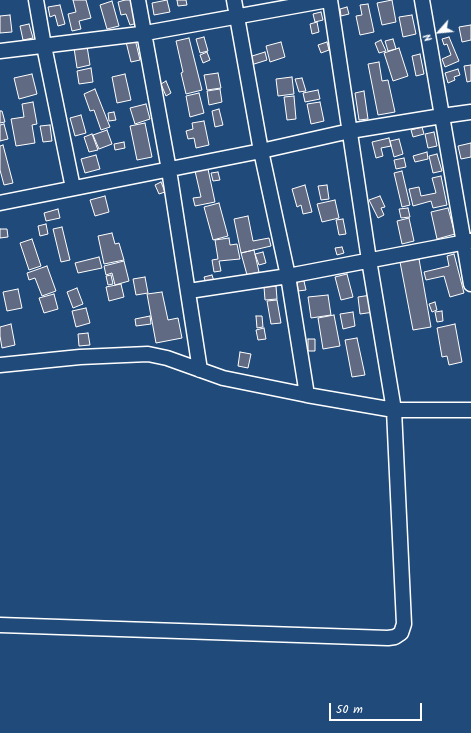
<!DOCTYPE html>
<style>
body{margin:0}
#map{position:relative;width:471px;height:733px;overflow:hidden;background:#1f4a7a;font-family:Kalam,sans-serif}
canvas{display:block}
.north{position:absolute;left:419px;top:12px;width:40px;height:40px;-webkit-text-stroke:3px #1f4a7a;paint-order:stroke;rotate:243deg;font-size:11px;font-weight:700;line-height:16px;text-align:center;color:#fff}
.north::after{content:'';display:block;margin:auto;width:14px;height:18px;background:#fff;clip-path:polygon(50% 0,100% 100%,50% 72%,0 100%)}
.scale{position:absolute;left:329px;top:703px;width:93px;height:18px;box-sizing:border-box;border:2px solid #fff;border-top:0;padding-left:5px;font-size:12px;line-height:14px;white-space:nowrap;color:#fff;-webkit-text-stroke:3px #1f4a7a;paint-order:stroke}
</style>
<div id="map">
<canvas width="471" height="733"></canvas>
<div class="north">N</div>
<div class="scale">50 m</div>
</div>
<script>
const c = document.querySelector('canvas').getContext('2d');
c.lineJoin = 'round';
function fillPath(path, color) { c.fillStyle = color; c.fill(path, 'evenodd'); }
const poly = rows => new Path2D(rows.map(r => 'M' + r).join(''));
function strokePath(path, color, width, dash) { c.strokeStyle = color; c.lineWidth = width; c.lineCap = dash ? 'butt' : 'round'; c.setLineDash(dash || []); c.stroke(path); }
const building = poly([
 [73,0,86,0,91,18,79,21,81,29,72,31,68,14,76,12,73,0],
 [125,0,132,0,138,23,130,25,126,14,121,15,118,2,125,0],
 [167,0,170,12,154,15,152,3,167,0],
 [177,0,186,0,187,5,178,6,177,0],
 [392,0,396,22,382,25,377,3,392,0],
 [112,1,119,26,107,29,100,5,112,1],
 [368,4,374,32,360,35,356,16,362,15,360,5,368,4],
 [60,5,65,24,58,26,55,15,50,17,48,7,60,5],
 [347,7,349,14,341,16,340,9,347,7],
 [321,12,323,20,315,22,313,14,321,12],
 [10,15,12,32,0,33,0,16,10,15],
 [412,15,416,34,403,37,399,17,412,15],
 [317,22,319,32,312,34,310,24,317,22],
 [29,24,33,38,23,40,20,26,29,24],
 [471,25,471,40,462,42,459,27,471,25],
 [204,37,208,51,200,53,196,39,204,37],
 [449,37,459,61,445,67,442,59,451,55,447,44,444,45,442,39,449,37],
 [189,38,202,90,186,94,181,73,183,72,176,41,189,38],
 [135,39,140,60,131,62,126,42,135,39],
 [393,39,396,49,388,51,385,41,393,39],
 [381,40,386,51,379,53,375,43,381,40],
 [281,42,285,57,270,62,266,46,281,42],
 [327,42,329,50,321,53,318,45,327,42],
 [87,46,90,65,77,68,74,48,87,46],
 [399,48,408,76,393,81,384,53,399,48],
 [207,52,210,60,203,63,200,55,207,52],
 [265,52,267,60,251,65,249,57,265,52],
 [420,54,424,74,416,76,412,56,420,54],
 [379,62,382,81,388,80,395,112,378,115,368,64,379,62],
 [471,65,471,81,467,82,464,66,471,65],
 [91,68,93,82,79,84,77,71,91,68],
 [458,69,460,75,454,77,455,80,448,83,445,73,458,69],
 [218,73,221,88,207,90,204,75,218,73],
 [32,74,37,94,19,99,14,78,32,74],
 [125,74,131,100,117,103,112,77,125,74],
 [292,77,294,94,278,96,276,79,292,77],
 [302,78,306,91,299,92,295,79,302,78],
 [166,81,171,93,166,96,161,84,166,81],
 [95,89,110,127,101,130,94,110,90,111,84,94,95,89],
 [220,89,222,102,209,105,207,91,220,89],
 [318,90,320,99,305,102,303,93,318,90],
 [364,91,368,119,359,120,355,93,364,91],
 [199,93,204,113,190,117,186,96,199,93],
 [294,96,296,119,287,120,284,97,294,96],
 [33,102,37,124,32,125,35,143,16,146,11,119,24,117,22,104,33,102],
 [320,102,324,121,311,124,307,104,320,102],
 [146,104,150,119,135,124,130,108,146,104],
 [219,109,223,125,215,127,212,111,219,109],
 [0,111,2,111,5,122,0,123,0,111],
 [114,112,116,120,109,121,108,113,114,112],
 [81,115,86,133,75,136,70,118,81,115],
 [204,121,209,145,196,148,194,138,188,139,186,131,193,129,192,123,204,121],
 [145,123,152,157,137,160,130,126,145,123],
 [4,124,8,139,0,141,0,125,4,124],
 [50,125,52,141,43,142,40,126,50,125],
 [422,127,424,134,413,137,411,130,422,127],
 [107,130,112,144,99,149,93,135,107,130],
 [434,132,437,146,428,148,425,134,434,132],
 [92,134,98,150,89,152,84,137,92,134],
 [389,138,391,146,381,148,383,156,376,158,372,142,389,138],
 [399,139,403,154,394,157,390,141,399,139],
 [124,142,125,148,115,150,114,144,124,142],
 [471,143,471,157,461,159,458,146,471,143],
 [3,145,13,183,4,185,0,170,0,146,3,145],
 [427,152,428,159,415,162,413,156,427,152],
 [437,154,442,171,433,173,429,156,437,154],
 [96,155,100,169,85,173,81,159,96,155],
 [404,158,406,167,396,169,394,160,404,158],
 [208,169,215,202,195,206,193,198,201,197,195,171,208,169],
 [402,171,410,205,402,207,394,173,402,171],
 [218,172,220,180,213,181,211,173,218,172],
 [441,176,447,205,433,208,431,201,413,206,409,189,419,187,421,196,436,193,432,178,441,176],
 [161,182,165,192,159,194,155,185,161,182],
 [305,185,312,212,303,214,301,205,297,207,292,189,305,185],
 [327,185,329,199,321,200,318,186,327,185],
 [105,196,109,212,95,216,90,200,105,196],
 [380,196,385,207,381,208,384,215,378,218,369,200,380,196],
 [335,200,339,218,322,222,317,204,335,200],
 [219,203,228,236,213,240,204,207,219,203],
 [408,208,410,217,401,218,399,209,408,208],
 [448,208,455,234,437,239,431,212,448,208],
 [58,209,60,218,46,221,44,213,58,209],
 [248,216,253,241,269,238,271,246,241,253,234,219,248,216],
 [409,218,414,241,402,244,397,221,409,218],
 [343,219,346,234,339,235,336,220,343,219],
 [46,224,48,234,40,236,38,226,46,224],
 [62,227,70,260,61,262,53,229,62,227],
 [0,229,7,229,8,237,0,238,0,229],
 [112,233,115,244,119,243,124,260,104,264,98,236,112,233],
 [229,238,230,245,237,244,240,259,219,261,221,271,214,272,212,260,218,259,215,240,229,238],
 [32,239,41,266,29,270,20,243,32,239],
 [342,247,344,253,337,255,335,248,342,247],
 [254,250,259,272,247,275,241,253,254,250],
 [263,252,266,263,259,265,255,254,263,252],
 [454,254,464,293,450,297,444,276,426,280,424,272,449,266,447,256,454,254],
 [99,257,102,268,78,273,75,263,99,257],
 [419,259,431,327,413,330,400,262,419,259],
 [124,261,129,281,115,285,112,273,106,275,104,266,124,261],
 [47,266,56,291,42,296,35,278,29,280,27,273,47,266],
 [347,274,353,297,341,300,335,277,347,274],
 [111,275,113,284,108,285,106,276,111,275],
 [212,275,214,281,206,284,204,277,212,275],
 [145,277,148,293,136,295,133,279,145,277],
 [304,281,306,290,298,291,297,282,304,281],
 [121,284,124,297,109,301,106,287,121,284],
 [276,286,277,299,265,300,264,287,276,286],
 [77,288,83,304,73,308,67,292,77,288],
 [18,289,22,308,7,311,3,292,18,289],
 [162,292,168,320,178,318,182,338,156,343,147,294,162,292],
 [54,294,58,309,44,313,39,298,54,294],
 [328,295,331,315,311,318,308,297,328,295],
 [371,295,374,312,360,314,358,297,371,295],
 [277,300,281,323,271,324,267,301,277,300],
 [435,302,437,310,432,312,429,304,435,302],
 [86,308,90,323,76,327,72,311,86,308],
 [442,311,443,321,437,322,435,312,442,311],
 [353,312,355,326,343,329,340,314,353,312],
 [334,315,340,346,323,349,318,318,334,315],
 [150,316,151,324,136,326,135,319,150,316],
 [256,316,262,316,263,327,257,328,256,316],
 [11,324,15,345,2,348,0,336,0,327,11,324],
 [455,324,462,362,449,365,447,356,442,357,437,328,455,324],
 [264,328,266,339,258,340,256,330,264,328],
 [88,333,90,345,79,346,78,334,88,333],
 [357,338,365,375,352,377,345,340,357,338],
 [308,339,315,339,315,351,308,351,308,339],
 [240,352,251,354,248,368,238,366,240,352]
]);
fillPath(building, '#616a83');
strokePath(building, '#fff', 1);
const minor = poly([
 [36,0,44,46,73,188],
 [138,0,169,170,200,370],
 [234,0,261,151,288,276,307,395],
 [422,0,471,284],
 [0,51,140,34,328,0],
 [0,203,261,151,350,131,442,116,471,112],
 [189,291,288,276,471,241],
 [0,365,80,357,148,354,167,358,223,378,307,395,394,410,471,410],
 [0,625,388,638,395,637,401,633,404,624,394,410,369,260,330,0]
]);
strokePath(minor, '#fff', 17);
strokePath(minor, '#1f4a7a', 14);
</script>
